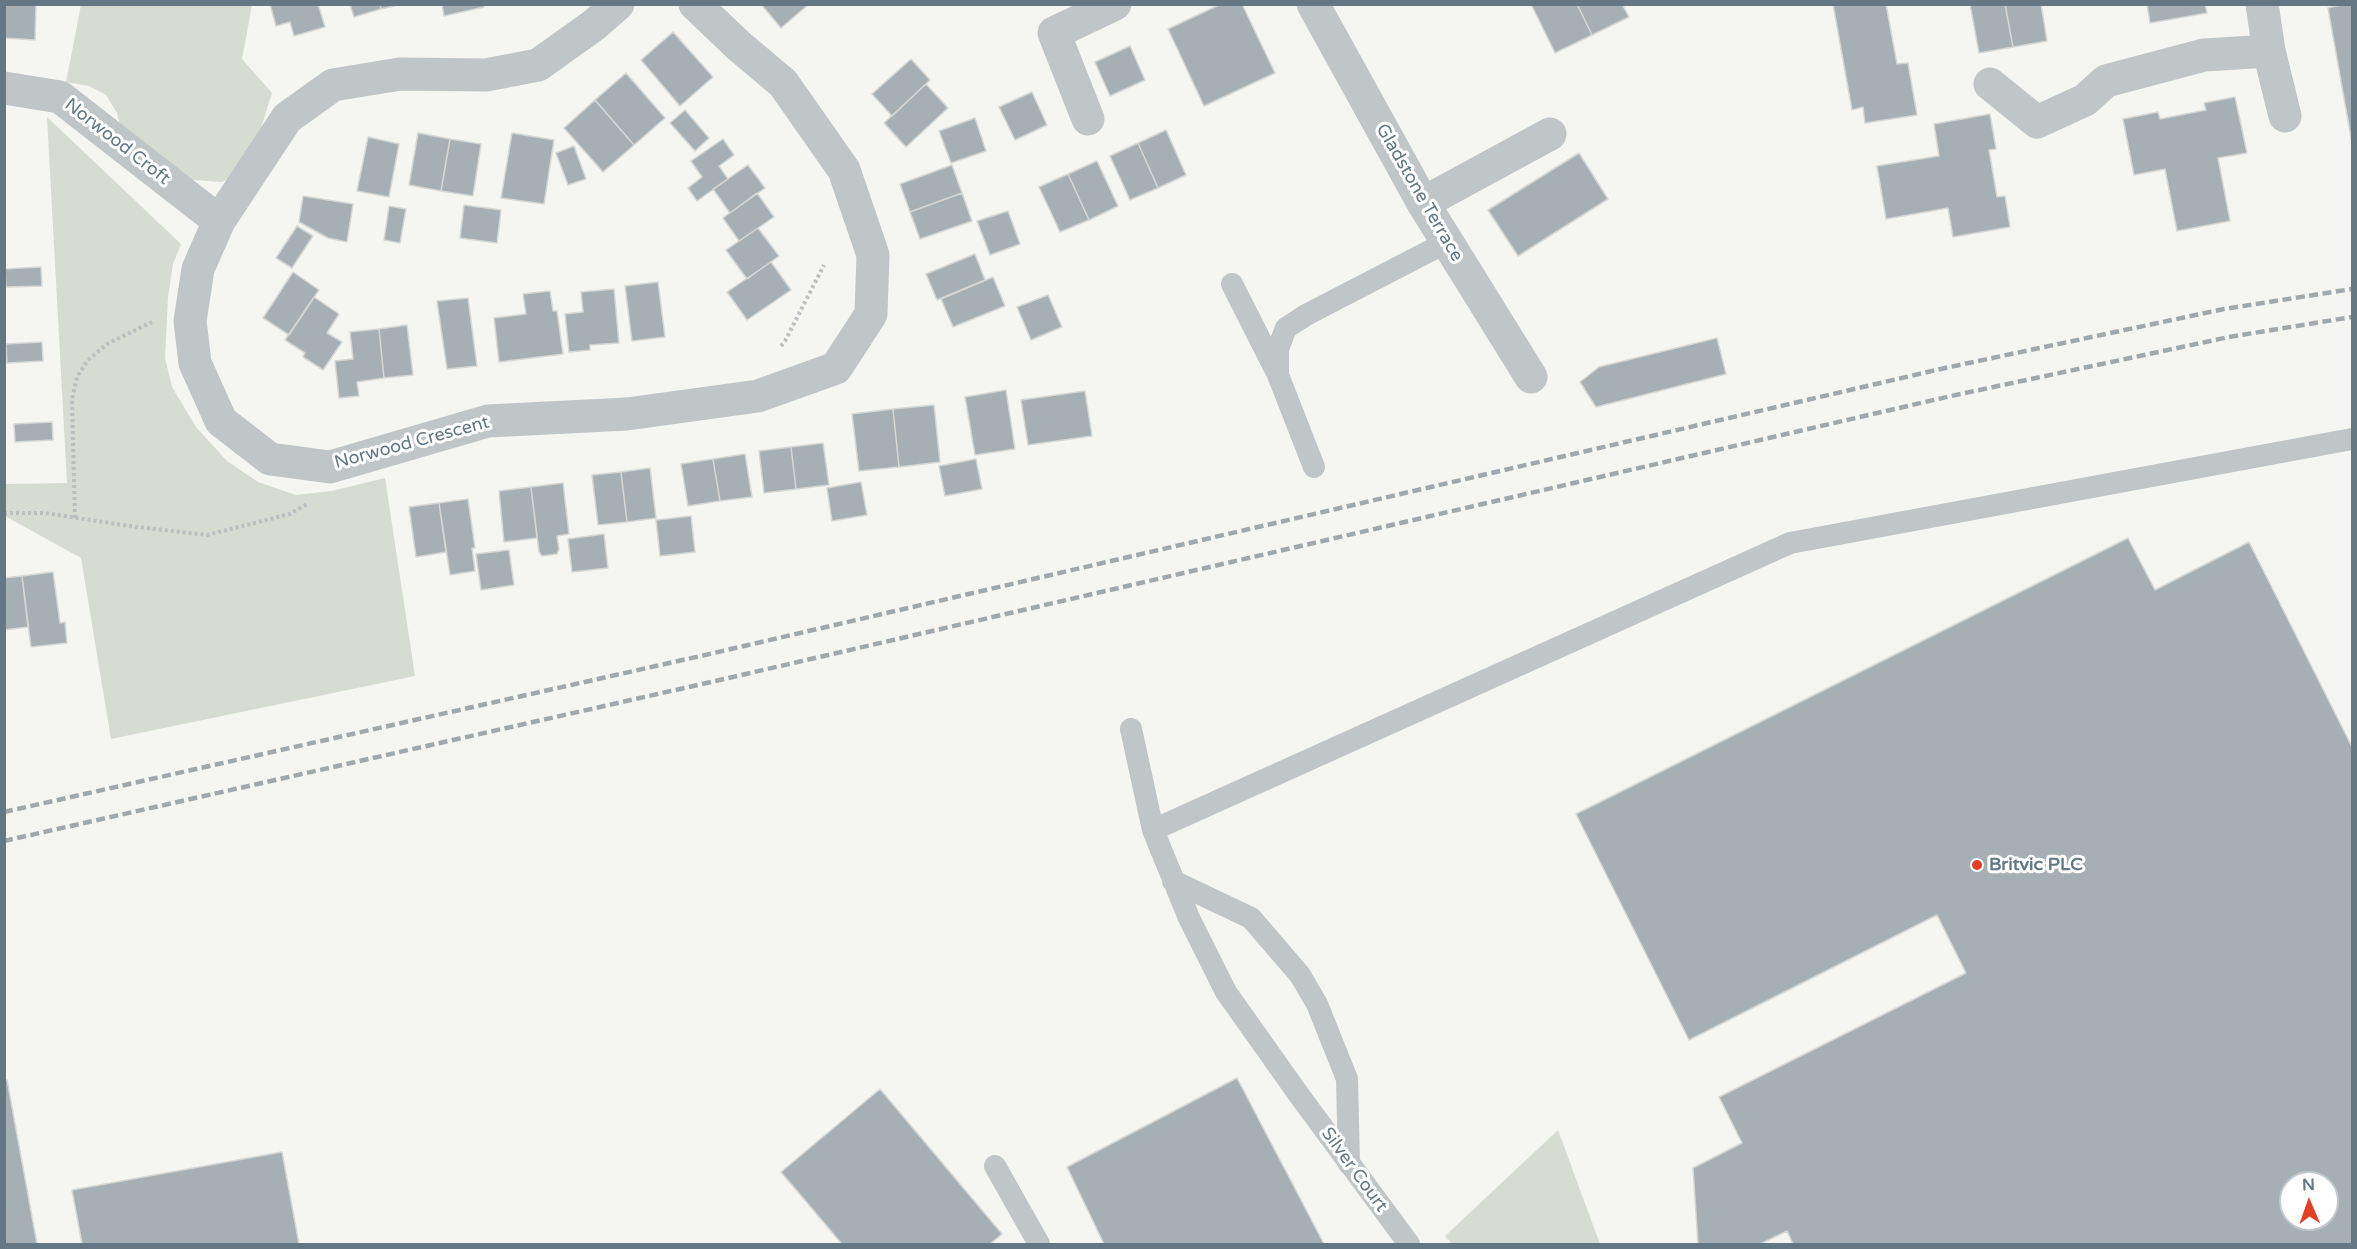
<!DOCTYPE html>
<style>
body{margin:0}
#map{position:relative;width:2357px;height:1249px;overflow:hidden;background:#f5f5f1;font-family:"Varela Round",sans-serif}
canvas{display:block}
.frame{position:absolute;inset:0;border:6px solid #647782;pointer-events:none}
.north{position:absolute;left:2279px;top:1171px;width:60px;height:60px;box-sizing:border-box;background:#fff;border:2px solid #c1c9cd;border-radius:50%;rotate:358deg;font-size:16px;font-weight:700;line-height:24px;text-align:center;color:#647782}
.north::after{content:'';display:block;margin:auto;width:21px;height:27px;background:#e14025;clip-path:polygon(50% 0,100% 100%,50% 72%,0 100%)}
</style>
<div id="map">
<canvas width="2357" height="1249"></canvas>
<div class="frame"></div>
<div class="north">N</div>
</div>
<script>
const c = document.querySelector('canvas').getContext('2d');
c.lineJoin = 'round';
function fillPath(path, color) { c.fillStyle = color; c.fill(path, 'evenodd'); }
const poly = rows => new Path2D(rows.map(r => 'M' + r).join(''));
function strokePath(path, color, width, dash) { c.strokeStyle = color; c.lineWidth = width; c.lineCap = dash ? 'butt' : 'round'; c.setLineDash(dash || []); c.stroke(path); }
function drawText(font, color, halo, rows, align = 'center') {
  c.font = font + ' "Varela Round",sans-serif'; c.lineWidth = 6; c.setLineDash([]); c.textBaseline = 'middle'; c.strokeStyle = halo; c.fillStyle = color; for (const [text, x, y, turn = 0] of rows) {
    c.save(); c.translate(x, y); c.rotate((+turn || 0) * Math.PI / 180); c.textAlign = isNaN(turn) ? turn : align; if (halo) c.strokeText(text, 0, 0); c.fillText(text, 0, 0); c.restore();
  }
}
fillPath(poly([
 [81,5,252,5,242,59,272,93,251,160,238,174,222,182,194,180,173,171,121,129,117,113,106,95,89,86,66,82],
 [47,117,181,244,173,264,168,297,165,358,172,387,196,427,227,461,258,482,296,495,332,491,385,478,415,676,111,739,81,558,5,516,5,484,67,483],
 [1558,1130,1600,1244,1452,1244,1445,1236]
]), '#d6dcd2');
const building = poly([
 [4,4,36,4,35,40,4,38,4,4],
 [270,4,318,4,325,27,294,36,290,22,276,26,270,4],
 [350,4,380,4,381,9,354,17,350,4],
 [380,4,402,4,381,9,380,4],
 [442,4,483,4,484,7,444,16,442,4],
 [761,4,809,4,781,28,761,4],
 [1221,4,1242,4,1275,73,1204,106,1168,29,1221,4],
 [1531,4,1577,4,1592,35,1555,53,1531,4],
 [1577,4,1622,4,1629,17,1592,35,1577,4],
 [1833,4,1886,4,1897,64,1908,63,1917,115,1865,123,1863,107,1852,110,1833,4],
 [1970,4,2005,4,2013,47,1979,53,1970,4],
 [2005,4,2041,4,2047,41,2013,47,2005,4],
 [2147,4,2205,4,2207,13,2150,23,2147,4],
 [2345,4,2352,4,2352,143,2328,8,2345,4],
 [673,32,713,77,680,106,641,60,673,32],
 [1130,46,1145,80,1110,96,1095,62,1130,46],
 [911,59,930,80,892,116,872,94,911,59],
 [626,73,665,118,634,145,595,100,626,73],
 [926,84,948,108,906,147,884,123,926,84],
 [1032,92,1047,125,1015,140,999,107,1032,92],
 [2235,97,2247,153,2218,158,2230,221,2177,231,2165,169,2134,175,2123,119,2158,112,2160,119,2206,110,2204,103,2235,97],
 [595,100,634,145,603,172,564,128,595,100],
 [685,110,709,138,695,151,670,123,685,110],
 [1990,114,1996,149,1989,150,1997,197,2005,196,2010,227,1953,237,1948,208,1886,219,1877,166,1939,156,1934,124,1990,114],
 [975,118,986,151,951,163,939,131,975,118],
 [1166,130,1186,175,1158,188,1138,143,1166,130],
 [418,133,450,139,441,191,409,185,418,133],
 [512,133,554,140,544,204,501,198,512,133],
 [368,137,399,144,389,197,357,191,368,137],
 [450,139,481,144,473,196,441,191,450,139],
 [723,139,734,155,719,166,728,179,697,201,688,188,702,177,691,161,723,139],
 [1138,143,1158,188,1130,200,1110,156,1138,143],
 [574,146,586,179,568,185,556,153,574,146],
 [1579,153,1608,199,1518,256,1488,210,1579,153],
 [1097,161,1118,206,1089,220,1068,174,1097,161],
 [748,165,765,188,730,213,713,189,748,165],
 [952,165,962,193,910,212,900,184,952,165],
 [1068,174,1089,220,1060,232,1039,187,1068,174],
 [757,193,774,217,739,241,723,218,757,193],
 [962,193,972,221,920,239,910,212,962,193],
 [303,196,353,204,347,242,328,238,299,222,303,196],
 [464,205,501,210,497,243,460,238,464,205],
 [389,206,406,209,400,243,384,240,389,206],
 [1008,211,1020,244,990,255,977,221,1008,211],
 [297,226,313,236,292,268,276,258,297,226],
 [758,228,779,256,747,279,726,250,758,228],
 [975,254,985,280,937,300,926,274,975,254],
 [771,262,791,290,747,320,727,292,771,262],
 [41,267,42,286,6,287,5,269,41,267],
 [293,272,319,290,289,335,263,318,293,272],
 [993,277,1005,306,953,327,941,299,993,277],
 [658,282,665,337,632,341,625,286,658,282],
 [614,289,619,343,590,345,590,350,569,352,565,314,583,312,581,292,614,289],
 [550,291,553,311,557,311,563,354,499,362,494,318,526,314,523,294,550,291],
 [1048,295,1062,327,1031,340,1017,307,1048,295],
 [314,297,339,314,327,333,342,342,323,370,303,357,305,353,285,340,314,297],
 [468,298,477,366,447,369,437,301,468,298],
 [407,325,413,375,384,378,379,329,407,325],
 [379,329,384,378,357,382,359,396,339,398,335,361,353,359,350,332,379,329],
 [1717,338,1726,374,1596,407,1580,382,1599,367,1717,338],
 [42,342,43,361,7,363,6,344,42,342],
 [1006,390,1015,449,975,455,965,397,1006,390],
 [1085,391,1092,436,1028,445,1021,400,1085,391],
 [934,405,940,462,899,467,893,409,934,405],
 [893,409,899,467,859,471,852,414,893,409],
 [52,422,53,440,15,442,14,424,52,422],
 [823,443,829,485,796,489,791,447,823,443],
 [791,447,796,489,764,493,759,451,791,447],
 [745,454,752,497,720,501,713,459,745,454],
 [713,459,720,501,688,506,681,464,713,459],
 [976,459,982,489,945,496,939,466,976,459],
 [650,468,656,518,627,522,621,472,650,468],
 [621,472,627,522,598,525,592,475,621,472],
 [861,482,867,515,832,521,827,488,861,482],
 [563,483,569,534,557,536,559,549,557,554,542,556,539,552,531,487,563,483],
 [531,487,537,538,504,542,499,491,531,487],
 [468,499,475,548,472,548,475,571,450,575,439,503,468,499],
 [439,503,446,552,416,557,409,507,439,503],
 [691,516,695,552,660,556,656,520,691,516],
 [604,534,608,568,572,572,568,539,604,534],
 [2128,538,2155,590,2249,542,2352,747,2352,1244,1793,1244,1787,1231,1760,1244,1698,1244,1693,1168,1742,1143,1719,1097,1966,973,1937,915,1689,1040,1576,814,2128,538],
 [2291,1183,2327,1183,2327,1219,2291,1219,2291,1183],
 [509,550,514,585,481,590,476,554,509,550],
 [53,572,60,623,65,622,67,643,31,647,22,576,53,572],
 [22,576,28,627,4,630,4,578,22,576],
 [1237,1078,1324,1244,1104,1244,1067,1167,1237,1078],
 [7,1080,37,1244,4,1244,4,1081,7,1080],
 [880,1089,1002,1234,990,1244,842,1244,781,1172,880,1089],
 [282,1152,299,1244,82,1244,72,1190,282,1152]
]);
fillPath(building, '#a6b0b4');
strokePath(building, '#d6d6d4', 1.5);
strokePath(poly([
 [781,346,785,341,824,265],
 [4,513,45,513,129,526,207,535,290,514,309,503],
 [75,518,72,399,77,377,88,360,107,344,152,322]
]), '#bcbec0', 4, [3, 3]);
strokePath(poly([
 [1232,284,1276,371],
 [1314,467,1278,375,1278,349,1286,328,1306,315,1447,242],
 [1131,729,1153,830,1189,918,1226,992,1299,1095,1409,1244],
 [1153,830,1790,543,2352,439],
 [1173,881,1251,918,1300,975,1317,1004,1347,1079,1349,1164],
 [995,1166,1039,1244]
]), '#c0c5c7', 22);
strokePath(poly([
 [618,4,594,25,538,65,486,75,400,74,333,85,287,118,219,221,198,269,190,321,195,363,221,421,270,459,330,467,488,421,627,414,758,396,836,368,871,314,873,255,844,170,783,83,739,46,695,4],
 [1313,4,1423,203,1531,377],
 [2262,4,2269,51,2285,116],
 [1990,84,2037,122,2085,100,2106,81,2204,55,2269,51],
 [4,88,60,97,219,221],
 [1088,119,1054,33,1115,4],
 [1423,203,1550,134]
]), '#c0c5c7', 33);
strokePath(poly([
 [4,812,705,655,1945,368,2224,309,2352,289],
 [4,841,711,682,1951,396,2229,337,2352,317]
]), '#a1a8ac', 4.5, [9, 4.5]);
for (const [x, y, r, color] of [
 [1977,865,6,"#e14025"]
]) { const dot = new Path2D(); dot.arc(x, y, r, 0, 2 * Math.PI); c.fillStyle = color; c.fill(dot); strokePath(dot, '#fff', 2); }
drawText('18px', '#647782', '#fff', [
 ["Norwood Croft",117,142,38],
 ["Gladstone Terrace",1419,193,60],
 ["Norwood Crescent",412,443,-15],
 ["Silver Court",1354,1170,54]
]);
drawText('bold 18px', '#647782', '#fff', [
 ["Britvic PLC",1989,865]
], 'left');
</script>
